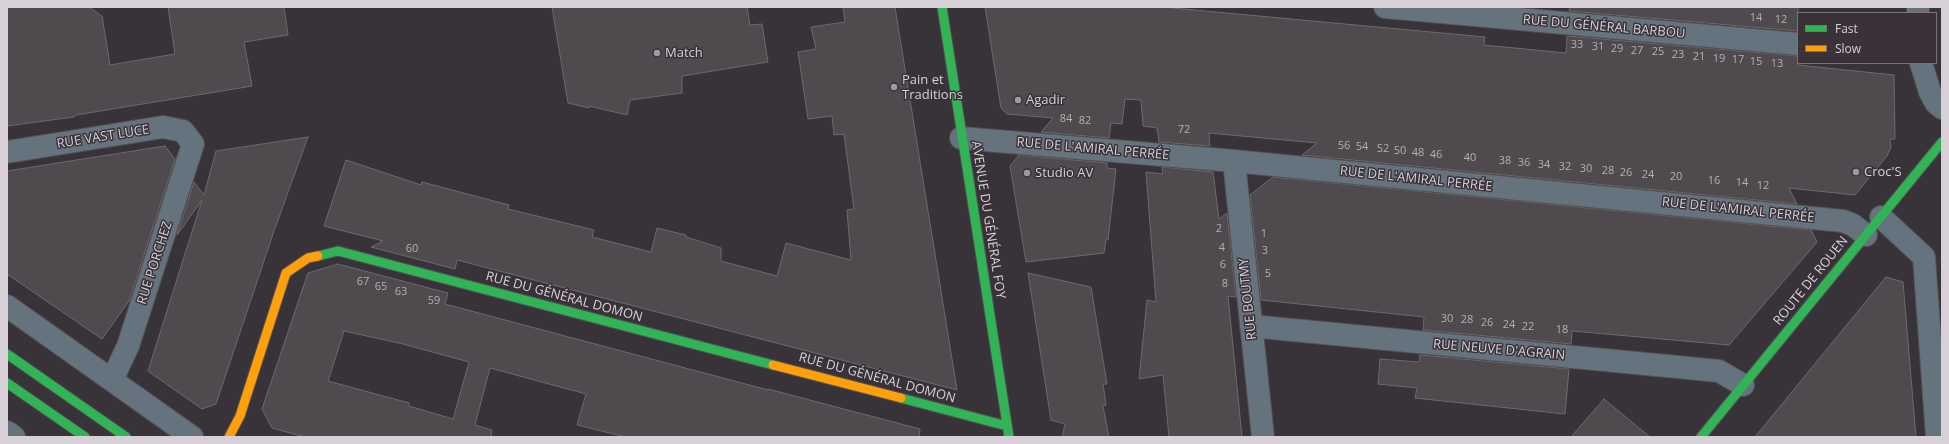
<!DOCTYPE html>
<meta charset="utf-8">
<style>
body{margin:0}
#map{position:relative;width:1949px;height:444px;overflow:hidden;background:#383338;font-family:"Open Sans",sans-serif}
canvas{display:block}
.frame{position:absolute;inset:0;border:8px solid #d7d1d7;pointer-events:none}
.legend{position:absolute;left:1797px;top:12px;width:140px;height:52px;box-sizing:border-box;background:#3a3139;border:1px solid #797178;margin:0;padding:5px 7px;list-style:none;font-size:12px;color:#d7d1d7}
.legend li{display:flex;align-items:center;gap:8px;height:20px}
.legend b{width:20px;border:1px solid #797178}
</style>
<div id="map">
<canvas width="1949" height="444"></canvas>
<div class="frame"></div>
<ul class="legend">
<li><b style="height:5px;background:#30b455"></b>Fast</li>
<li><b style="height:5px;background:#ff9f0a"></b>Slow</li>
</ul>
</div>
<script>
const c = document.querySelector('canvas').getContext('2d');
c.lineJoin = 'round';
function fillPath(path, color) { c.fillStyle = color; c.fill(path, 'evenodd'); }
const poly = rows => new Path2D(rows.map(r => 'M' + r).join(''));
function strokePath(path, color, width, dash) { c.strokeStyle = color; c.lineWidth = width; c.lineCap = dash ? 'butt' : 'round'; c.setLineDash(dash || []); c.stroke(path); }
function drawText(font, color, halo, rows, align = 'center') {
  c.font = font + ' "Open Sans",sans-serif'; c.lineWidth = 3; c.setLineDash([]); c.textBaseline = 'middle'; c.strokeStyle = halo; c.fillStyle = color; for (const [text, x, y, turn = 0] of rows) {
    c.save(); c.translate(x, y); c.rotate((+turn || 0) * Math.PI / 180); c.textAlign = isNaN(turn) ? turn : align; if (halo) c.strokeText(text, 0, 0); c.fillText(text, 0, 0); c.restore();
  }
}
const building = poly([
 [7,7,89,7,102,16,110,65,175,54,168,7,284,7,288,35,244,42,252,86,76,115,74,117,7,126,7,7],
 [552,7,747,7,750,25,762,24,768,62,682,76,682,93,630,100,627,115,589,106,589,108,568,103,552,7],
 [843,7,895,7,957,390,457,260,455,269,371,247,383,241,324,226,346,160,421,185,422,182,509,205,508,209,594,230,592,237,651,252,657,228,686,235,686,237,721,248,721,261,777,276,786,243,851,260,847,210,854,209,844,134,834,135,832,116,808,119,798,52,816,49,811,27,845,22,843,7],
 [985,7,1162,7,1485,37,1484,45,1566,53,1567,36,1798,56,1798,65,1894,75,1895,139,1890,139,1891,147,1887,156,1855,195,1789,188,1797,204,1302,155,1317,143,1209,133,1210,146,1159,142,1157,128,1143,126,1141,100,1125,99,1122,124,1111,123,1109,138,1041,132,1053,118,1007,114,1001,108,985,7],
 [1570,7,1798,7,1798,31,1569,11,1570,7],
 [308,137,274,231,216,404,202,409,148,371,202,200,177,235,194,182,204,195,216,151,308,137],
 [165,146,175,159,129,301,102,339,7,274,7,171,165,146],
 [1019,155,1107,163,1107,168,1116,169,1108,240,1106,239,1104,253,1026,262,1010,166,1019,155],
 [1162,167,1213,172,1219,219,1227,213,1236,297,1228,296,1242,437,1169,437,1163,375,1139,379,1147,300,1156,302,1146,172,1163,174,1162,167],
 [1273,177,1811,230,1817,242,1729,345,1572,331,1571,344,1423,330,1424,317,1261,300,1250,195,1273,177],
 [338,264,448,293,445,304,768,390,768,389,920,429,919,437,626,437,577,425,586,394,490,368,475,425,492,430,491,437,305,437,272,428,262,409,308,273,338,264],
 [344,331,403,344,469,362,453,419,409,406,409,403,328,381,344,331],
 [1028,273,1091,287,1107,384,1103,384,1106,405,1103,406,1109,437,1062,437,1065,424,1051,420,1028,273],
 [1886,277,1903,282,1916,437,1755,437,1886,277],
 [1420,355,1569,369,1565,414,1415,398,1417,388,1378,384,1380,359,1419,362,1420,355],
 [1604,399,1650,437,1571,437,1604,399]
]);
fillPath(building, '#4e4a4d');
strokePath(building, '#6e696d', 1);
const street = poly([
 [1385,7,1798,44],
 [1918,7,1918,13],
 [1921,63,1930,92,1936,103,1942,108],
 [961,138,1234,161,1843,221,1853,225,1866,235],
 [7,152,163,127,183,131,193,144,128,346,112,380],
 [1234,161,1263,437],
 [1881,217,1924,257,1937,437],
 [7,306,192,437],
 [1251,326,1719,371,1743,385],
 [7,432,14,437]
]);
const fast = poly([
 [942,7,1009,437],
 [318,256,338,251,773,365],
 [7,354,126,437],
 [7,383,85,437],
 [901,398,1007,426],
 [1701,437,1942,142]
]);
const slow = poly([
 [773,365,901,398],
 [229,437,240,416,286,273,308,258,318,256]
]);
strokePath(street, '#545054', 24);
strokePath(fast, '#545054', 11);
strokePath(slow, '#545054', 11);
strokePath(street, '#64737e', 22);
strokePath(fast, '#30b455', 9);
strokePath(slow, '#ff9f0a', 9);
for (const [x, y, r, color] of [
 [657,53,4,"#9f9a9f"],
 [894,87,4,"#9f9a9f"],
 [1018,100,4,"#9f9a9f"],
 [1856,172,4,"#9f9a9f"],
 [1027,173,4,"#9f9a9f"]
]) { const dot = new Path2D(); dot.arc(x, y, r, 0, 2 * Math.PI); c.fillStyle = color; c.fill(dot); strokePath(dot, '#3a3139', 1.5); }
drawText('11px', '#b5afb4', null, [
 ["14",1756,18],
 ["12",1781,20],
 ["33",1577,45],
 ["31",1598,47],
 ["29",1617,49],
 ["27",1637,51],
 ["25",1658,52],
 ["23",1678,55],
 ["21",1699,57],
 ["19",1719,59],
 ["17",1738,60],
 ["15",1756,62],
 ["13",1777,64],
 ["84",1066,119],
 ["82",1085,121],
 ["72",1184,130],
 ["56",1344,146],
 ["54",1362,147],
 ["52",1383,149],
 ["50",1400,151],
 ["48",1418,153],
 ["46",1436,155],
 ["40",1470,158],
 ["38",1505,161],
 ["36",1524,163],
 ["34",1544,165],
 ["32",1565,167],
 ["30",1586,169],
 ["28",1608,171],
 ["26",1626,173],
 ["24",1648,175],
 ["20",1676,177],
 ["16",1714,181],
 ["14",1742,183],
 ["12",1763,186],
 ["2",1219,229],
 ["1",1264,234],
 ["4",1222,248],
 ["60",412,249],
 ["3",1265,251],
 ["6",1223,265],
 ["5",1268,274],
 ["67",363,282],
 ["8",1225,284],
 ["65",381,287],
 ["63",401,292],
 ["59",434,301],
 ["30",1447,319],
 ["28",1467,320],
 ["26",1487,323],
 ["24",1509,325],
 ["22",1528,327],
 ["18",1562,330]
]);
drawText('13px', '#d7d1d7', '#3a3139', [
 ["RUE DU GÉNÉRAL BARBOU",1604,27,5],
 ["RUE VAST LUCE",103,137,-9],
 ["RUE DE L'AMIRAL PERRÉE",1093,149,5],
 ["RUE DE L'AMIRAL PERRÉE",1416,179,6],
 ["RUE DE L'AMIRAL PERRÉE",1738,210,6],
 ["AVENUE DU GÉNÉRAL FOY",988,220,81],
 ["RUE PORCHEZ",155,263,-72],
 ["ROUTE DE ROUEN",1811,281,-51],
 ["RUE DU GÉNÉRAL DOMON",564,297,15],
 ["RUE BOUTMY",1248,299,-96],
 ["RUE NEUVE D'AGRAIN",1499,350,5],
 ["RUE DU GÉNÉRAL DOMON",877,378,15]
]);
drawText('13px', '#d7d1d7', '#3a3139', [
 ["Match",665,53],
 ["Pain et",902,80],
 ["Traditions",902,95],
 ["Agadir",1026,100],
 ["Croc'S",1864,172],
 ["Studio AV",1035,173]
], 'left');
</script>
